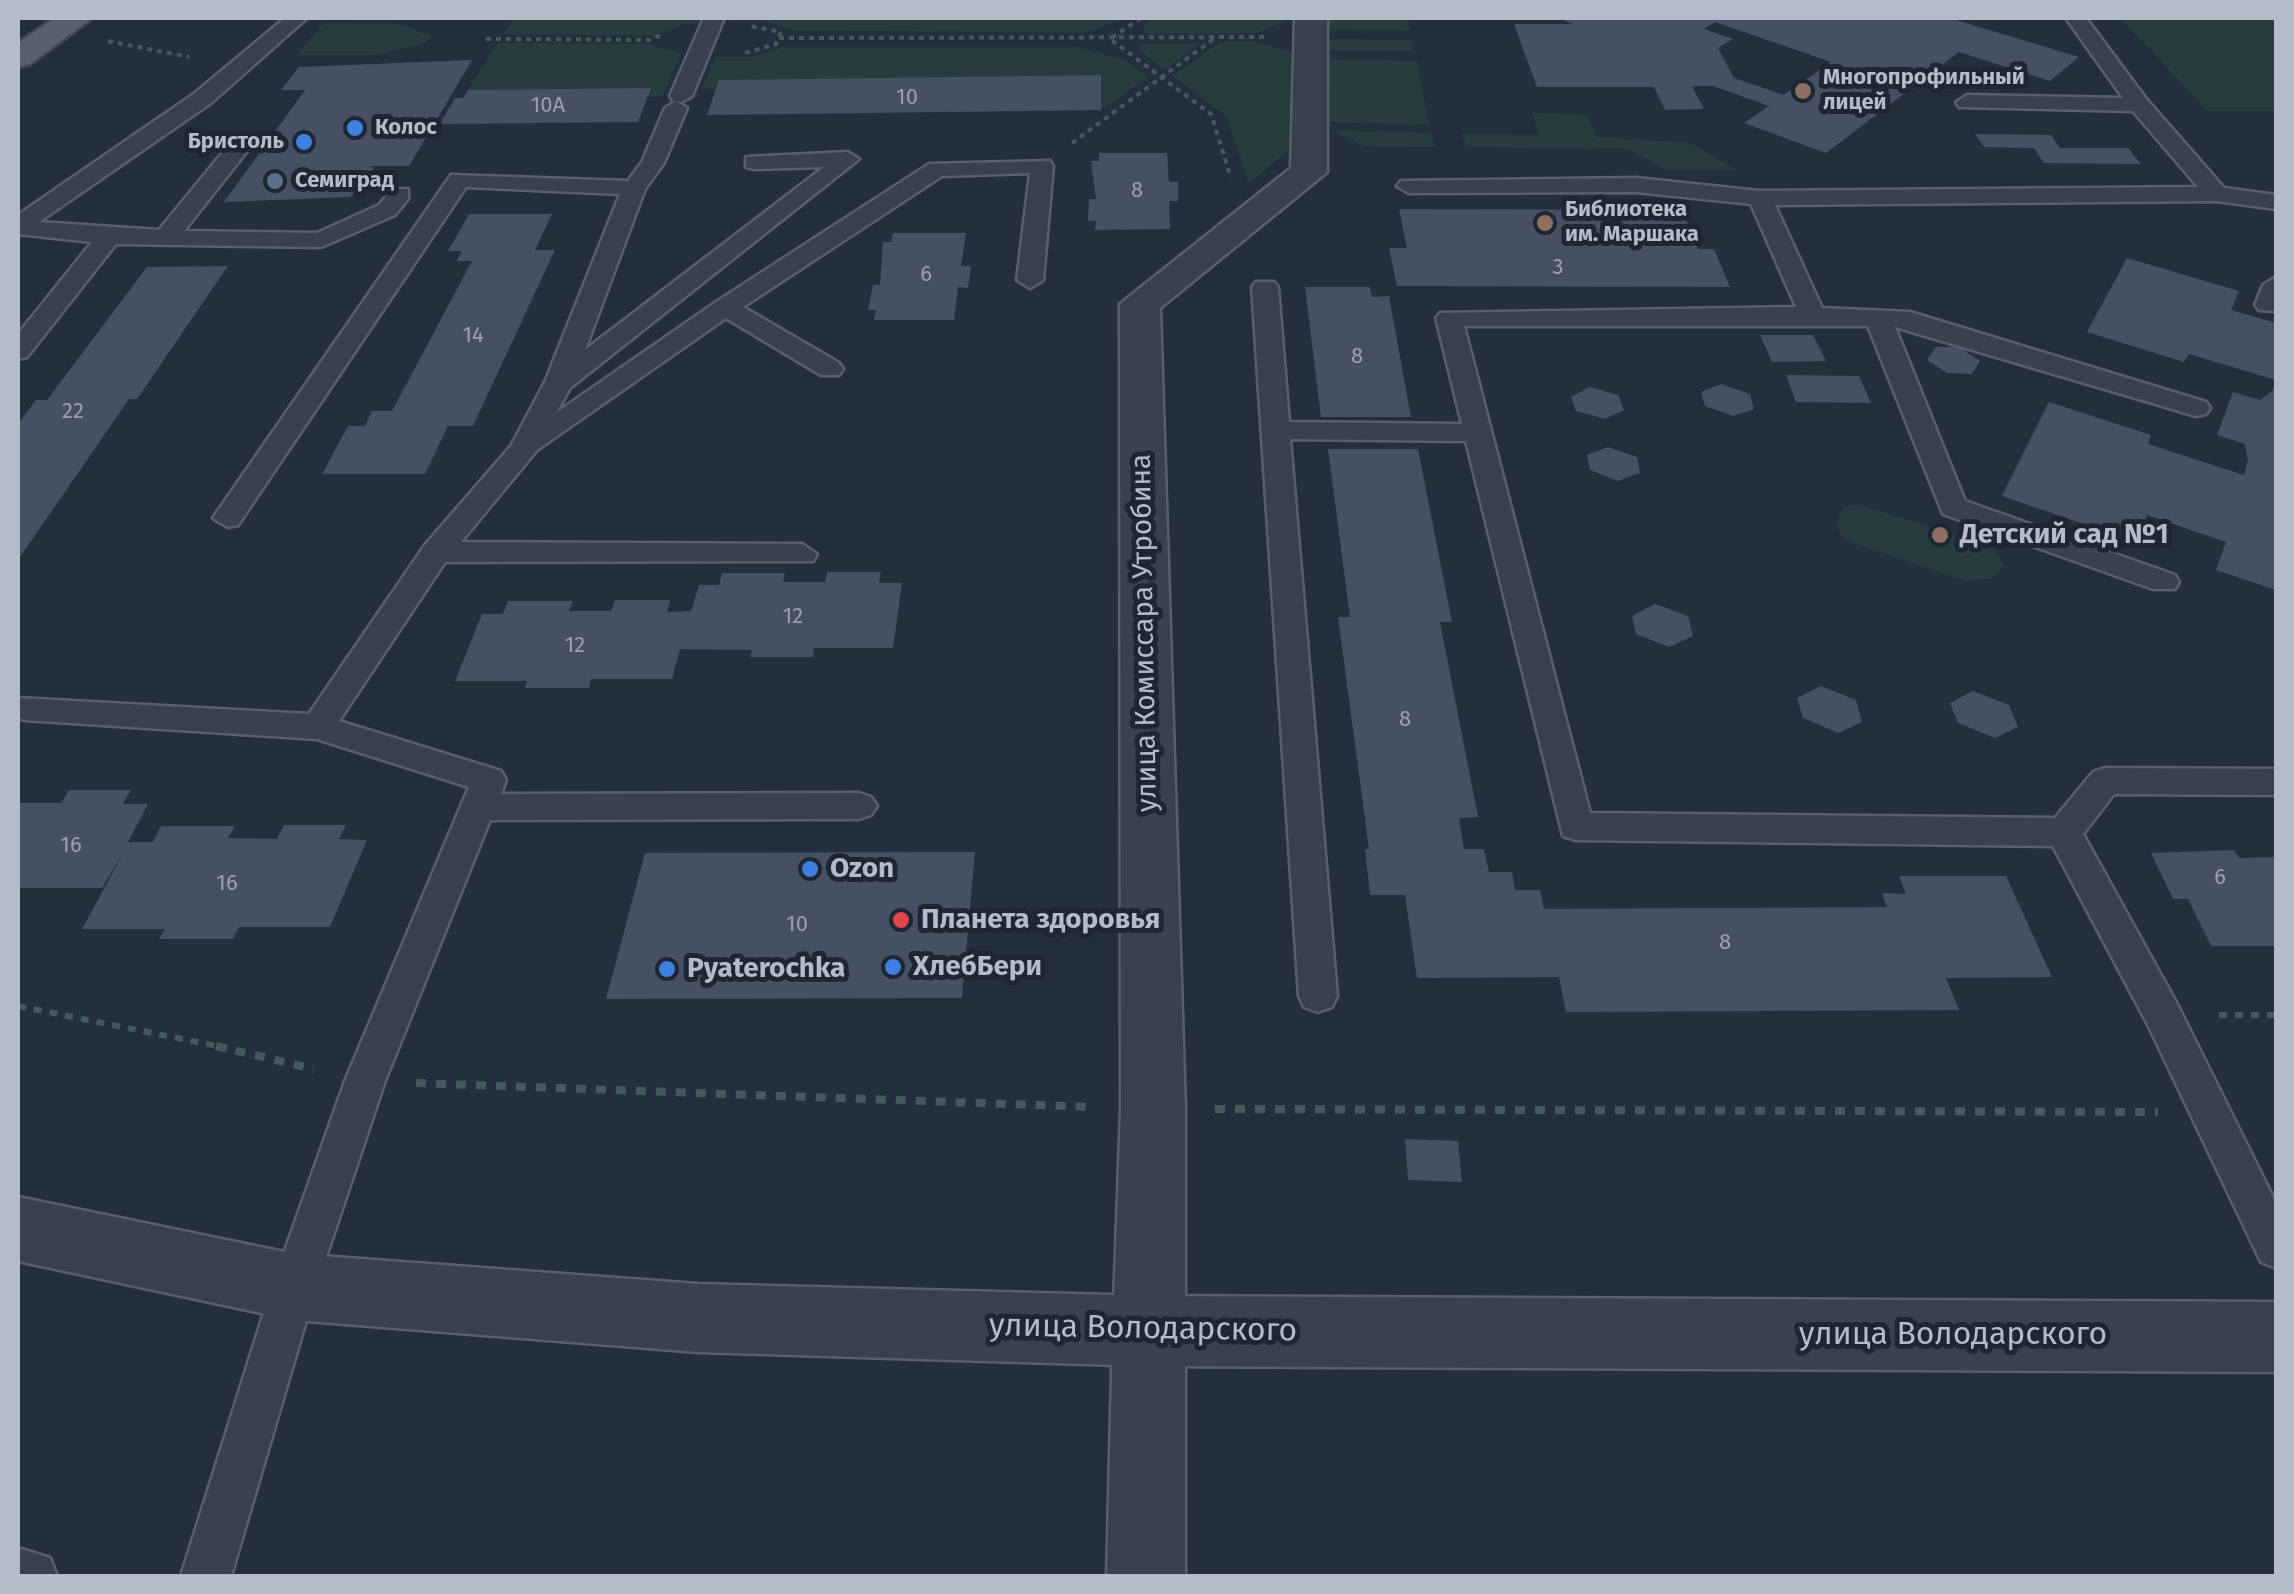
<!DOCTYPE html>
<meta charset="utf-8">
<style>
body{margin:0}
#map{position:relative;width:2294px;height:1594px;overflow:hidden;background:#242f3e;font-family:"Fira Sans",sans-serif}
canvas{display:block}
.frame{position:absolute;inset:0;border:20px solid #b4bcc9;pointer-events:none}
</style>
<div id="map">
<canvas width="2294" height="1594"></canvas>
<div class="frame"></div>
</div>
<script>
const c = document.querySelector('canvas').getContext('2d');
c.lineJoin = 'round';
function fillPath(path, color) { c.fillStyle = color; c.fill(path, 'evenodd'); }
const poly = rows => new Path2D(rows.map(r => 'M' + r).join(''));
function strokePath(path, color, width, dash) { c.strokeStyle = color; c.lineWidth = width; c.lineCap = dash ? 'butt' : 'round'; c.setLineDash(dash || []); c.stroke(path); }
function drawText(font, color, halo, rows, align = 'center') {
  c.font = font + ' "Fira Sans",sans-serif'; c.lineWidth = 10; c.setLineDash([]); c.textBaseline = 'middle'; c.strokeStyle = halo; c.fillStyle = color; for (const [text, x, y, turn = 0] of rows) {
    c.save(); c.translate(x, y); c.rotate((+turn || 0) * Math.PI / 180); c.textAlign = isNaN(turn) ? turn : align; if (halo) c.strokeText(text, 0, 0); c.fillText(text, 0, 0); c.restore();
  }
}
fillPath(poly([
 [514,18,699,18,697,24,683,24,653,36,504,34],
 [734,18,1127,18,1083,33,792,30,765,21,733,21],
 [1155,18,1294,18,1258,33,1143,33,1144,25],
 [1326,18,1408,18,1410,30,1327,29],
 [2120,18,2274,18,2276,111,2208,111],
 [324,23,399,24,431,36,426,43,374,55,297,55],
 [1327,39,1411,40,1414,51,1328,51],
 [1220,42,1256,42,1298,54,1297,143,1249,183,1226,116,1173,76],
 [498,43,649,44,681,54,662,97,648,97,650,88,468,90],
 [1140,43,1200,43,1164,70,1140,50],
 [784,47,1077,47,1122,59,1149,77,1101,110,1100,75,719,80,716,89,702,89,716,57,752,57],
 [1329,59,1417,61,1429,125,1330,122],
 [1532,113,1586,115,1597,137,1690,143,1737,170,1667,170,1628,149,1466,147,1462,134,1540,135],
 [1331,130,1430,133,1436,147,1364,146],
 [1856,504,1981,542,1994,548,2004,565,1994,578,1966,581,1853,543,1842,537,1836,522,1844,508]
]), '#263c3f');
fillPath(poly([
 [1558,18,1949,18,2079,57,2050,81,1959,52,1826,153,1744,123,1769,106,1713,86,1692,86,1704,109,1665,110,1654,87,1537,87,1514,24,1573,24],
 [1715,22,1831,62,1784,95,1734,78,1718,48,1733,39,1704,29],
 [472,60,409,166,370,166,374,169,351,197,224,202,305,90,281,90,299,67],
 [1101,75,1101,110,707,115,719,80],
 [651,88,638,122,440,124,455,98,463,98,468,90],
 [1975,134,2051,135,2060,148,2128,148,2141,164,2044,163,2034,148,1984,147],
 [1099,153,1167,153,1169,182,1178,182,1178,201,1169,201,1170,229,1095,230,1096,221,1088,221,1089,199,1096,199,1091,161,1099,161],
 [1399,209,1682,210,1698,249,1714,249,1730,287,1397,286,1389,248,1407,248],
 [469,214,552,214,535,250,555,250,473,426,448,426,425,474,322,474,348,426,365,426,372,411,392,411,472,261,457,261,462,251,448,251],
 [893,233,966,233,961,266,971,266,968,288,958,287,954,320,874,320,876,310,868,310,873,285,880,285,883,242,891,242],
 [2127,258,2239,291,2231,310,2276,323,2276,590,2216,570,2226,542,2147,515,2136,542,2002,496,2049,402,2151,435,2148,444,2244,475,2248,460,2245,444,2217,435,2233,392,2260,400,2272,391,2276,380,2189,354,2184,362,2087,332],
 [228,266,137,399,129,399,18,560,18,424,36,400,47,400,147,267],
 [1305,287,1370,287,1372,297,1389,296,1411,417,1321,417],
 [1760,335,1813,335,1826,361,1772,362],
 [1936,347,1959,347,1980,361,1972,374,1947,373,1927,360],
 [1786,375,1859,376,1871,403,1796,402],
 [1721,384,1750,394,1754,409,1733,416,1705,406,1701,392],
 [1590,387,1618,395,1624,410,1605,419,1576,411,1571,397],
 [1608,447,1637,457,1640,473,1618,481,1590,470,1587,455],
 [1328,449,1418,449,1452,622,1440,622,1478,817,1459,818,1464,849,1484,849,1489,872,1512,872,1515,890,1540,890,1544,909,1887,907,1882,893,1906,894,1899,876,2006,876,2052,977,1946,978,1959,1010,1566,1012,1559,977,1417,978,1405,895,1370,895,1365,849,1369,849,1338,617,1350,617],
 [827,572,881,572,879,583,902,583,893,648,814,648,813,657,750,657,752,650,680,649,672,679,591,679,589,688,525,688,527,681,455,681,482,614,503,614,508,601,573,601,569,611,611,611,615,600,670,600,667,612,691,611,699,585,719,585,722,573,785,573,783,582,825,582],
 [1655,604,1688,616,1693,636,1669,647,1636,634,1632,616],
 [1821,686,1856,700,1862,722,1838,733,1803,718,1797,698],
 [1973,691,2009,705,2018,727,1995,738,1958,723,1950,703],
 [69,790,131,790,123,804,148,804,128,842,153,842,161,826,235,826,228,838,277,839,284,825,346,825,339,839,367,840,330,927,239,927,233,939,159,939,165,929,82,929,124,852,102,888,18,888,18,803,61,803],
 [2234,850,2239,858,2276,857,2276,946,2211,946,2188,899,2173,899,2151,853],
 [975,852,962,998,606,999,645,853],
 [1405,1139,1458,1141,1462,1182,1408,1180]
]), '#455162');
const service = poly([
 [285,18,307,18,211,103,39,222,159,230,236,136,244,134,255,141,184,231,317,233,379,205,392,189,408,189,408,199,395,215,321,247,116,244,27,357,18,359,18,334,92,242,18,234,18,215,195,93,285,18],
 [704,18,724,18,692,96,681,102,673,101,670,96,704,18],
 [2066,18,2086,18,2147,100,2224,188,2276,195,2276,209,2217,201,1775,205,1822,308,1910,312,2206,402,2210,408,2206,414,2196,416,1895,327,1965,501,2175,575,2179,582,2175,589,2153,589,1943,514,1868,326,1464,326,1590,813,2055,818,2093,772,2105,768,2276,769,2276,795,2114,794,2083,834,2177,1004,2276,1203,2276,1268,2261,1262,2148,1025,2053,846,1576,840,1563,836,1466,441,1290,439,1337,996,1332,1007,1318,1012,1304,1007,1299,996,1252,287,1256,282,1274,282,1278,287,1289,422,1462,424,1436,318,1440,313,1796,307,1751,204,1636,192,1409,193,1397,186,1401,181,1636,178,1760,191,2198,187,2133,111,1959,107,1956,102,1967,95,2123,98,2066,18],
 [676,101,687,108,664,163,645,189,585,350,824,167,754,169,746,167,746,157,848,152,859,159,570,388,556,413,716,302,929,164,1050,161,1053,166,1043,280,1030,288,1017,280,1030,173,942,176,743,307,839,363,843,369,839,375,821,375,726,318,537,450,461,542,802,544,817,554,813,561,445,562,339,721,501,771,506,780,501,794,859,793,871,797,877,806,871,815,859,819,490,820,385,1081,316,1287,231,1576,181,1576,272,1287,345,1081,469,787,317,739,24,720,18,718,18,698,309,714,425,545,511,446,545,382,620,194,466,187,238,525,228,527,213,518,451,175,628,181,642,162,665,108,676,101],
 [2276,277,2276,311,2259,310,2255,305,2263,285,2276,277],
 [18,1548,50,1558,57,1576,18,1576,18,1548]
]);
const pedestrian = poly([
 [1295,18,1327,18,1327,172,1160,308,1185,1109,1185,1331,1174,1356,1149,1366,1124,1356,1113,1331,1121,1109,1120,304,1291,168,1295,18]
]);
const minor = poly([
 [1149,1296,1174,1306,1185,1331,1185,1576,1107,1576,1113,1331,1124,1306,1149,1296]
]);
const tertiary = poly([
 [18,1197,294,1254,698,1284,1149,1296,2276,1302,2276,1372,1149,1366,698,1352,294,1320,18,1261,18,1197]
]);
const primary = poly([
 [55,18,92,18,30,64,18,67,18,43,55,18]
]);
strokePath(service, '#565f6c', 5);
strokePath(pedestrian, '#565f6c', 5);
strokePath(minor, '#565f6c', 5);
strokePath(tertiary, '#565f6c', 5);
strokePath(primary, '#414a57', 5);
strokePath(poly([
 [1141,18,1110,39,1211,114,1231,178],
 [779,38,1265,37],
 [486,39,649,40,664,34],
 [108,41,189,57],
 [745,53,776,44,781,32,750,26],
 [1072,143,1215,38]
]), '#44595c', 4, [5, 5]);
strokePath(poly([
 [18,1006,227,1048],
 [2219,1015,2276,1015]
]), '#44595c', 6, [8, 8]);
strokePath(poly([
 [216,1046,314,1069],
 [416,1083,1093,1107],
 [1215,1109,2158,1112]
]), '#44595c', 8, [10, 10]);
fillPath(service, '#38414e');
fillPath(pedestrian, '#38414e');
fillPath(minor, '#38414e');
fillPath(tertiary, '#38414e');
fillPath(primary, '#56606e');
for (const [x, y, r, color] of [
 [1803,91,10,"#8d6e63"],
 [355,128,10,"#3f7fe0"],
 [304,142,10,"#3f7fe0"],
 [275,181,10,"#5c6f8a"],
 [1545,223,10,"#8d6e63"],
 [1940,535,10,"#8d6e63"],
 [810,869,10,"#3f7fe0"],
 [901,920,10,"#e0444e"],
 [893,967,10,"#3f7fe0"],
 [667,969,10,"#3f7fe0"]
]) { const dot = new Path2D(); dot.arc(x, y, r, 0, 2 * Math.PI); c.fillStyle = color; c.fill(dot); strokePath(dot, '#1d2633', 4); }
drawText('bold 22px', '#b4bcc9', '#1d2633', [
 ["Многопрофильный",1823,78],
 ["лицей",1823,103],
 ["Колос",375,128],
 ["Бристоль",284,142,"right"],
 ["Семиград",295,181],
 ["Библиотека",1565,210],
 ["им. Маршака",1565,235]
], 'left');
drawText('22px', '#98a1af', null, [
 ["10",907,98],
 ["10А",548,106],
 ["8",1137,191],
 ["3",1558,268],
 ["6",926,275],
 ["14",473,336],
 ["8",1357,357],
 ["22",73,412],
 ["12",793,617],
 ["12",575,646],
 ["8",1405,720],
 ["16",71,846],
 ["6",2220,878],
 ["16",227,884],
 ["10",797,925],
 ["8",1725,943]
]);
drawText('bold 28px', '#b4bcc9', '#1d2633', [
 ["Детский сад №1",1960,535],
 ["Ozon",830,869],
 ["Планета здоровья",921,920],
 ["ХлебБери",913,967],
 ["Pyaterochka",687,969]
], 'left');
drawText('28px', '#b4bcc9', '#1d2633', [
 ["улица Комиссара Утробина",1145,633,-91]
]);
drawText('32px', '#b4bcc9', '#1d2633', [
 ["улица Володарского",1143,1329,1],
 ["улица Володарского",1953,1335]
]);
</script>
